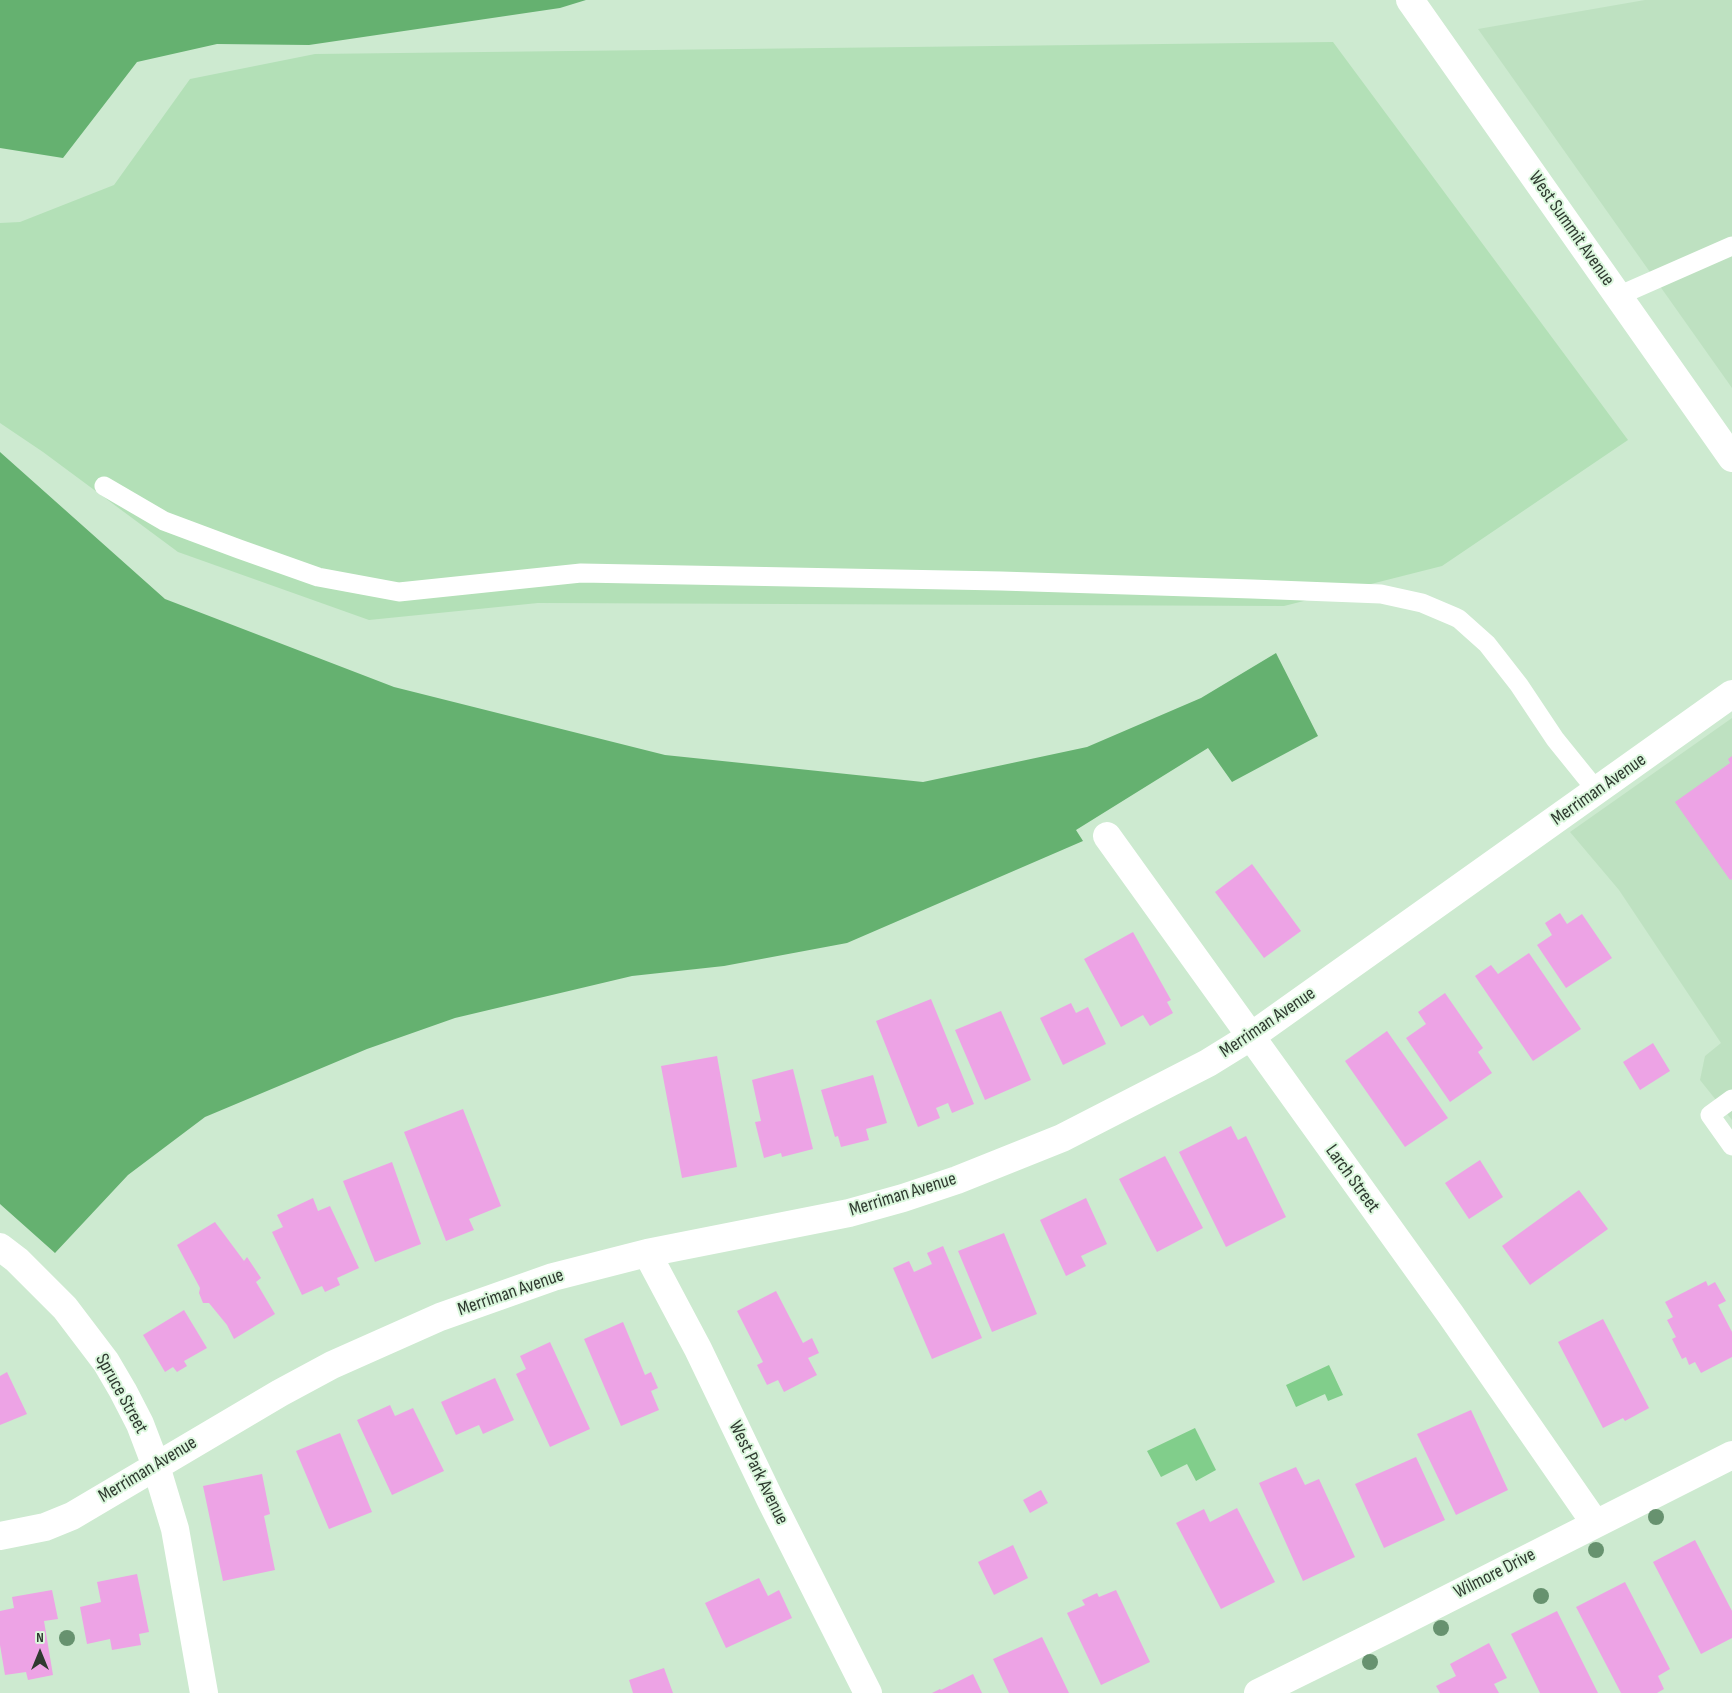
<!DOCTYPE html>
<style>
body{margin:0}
#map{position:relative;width:1732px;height:1693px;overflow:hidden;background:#cdead0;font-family:"Sofia Sans Condensed",sans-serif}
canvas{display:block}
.north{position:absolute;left:15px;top:1628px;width:50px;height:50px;-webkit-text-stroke:4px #dbf7dd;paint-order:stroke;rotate:0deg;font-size:14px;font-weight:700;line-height:20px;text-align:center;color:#2f3a30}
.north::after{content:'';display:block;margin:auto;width:18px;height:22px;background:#2f3a30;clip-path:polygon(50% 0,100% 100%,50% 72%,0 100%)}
</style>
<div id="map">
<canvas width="1732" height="1693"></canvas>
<div class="north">N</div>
</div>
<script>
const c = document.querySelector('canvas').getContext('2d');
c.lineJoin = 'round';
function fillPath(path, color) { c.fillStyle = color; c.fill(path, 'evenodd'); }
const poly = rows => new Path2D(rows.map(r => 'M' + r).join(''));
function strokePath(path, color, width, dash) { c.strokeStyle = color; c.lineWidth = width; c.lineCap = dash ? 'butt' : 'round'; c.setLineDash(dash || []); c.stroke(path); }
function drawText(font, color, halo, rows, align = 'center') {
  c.font = font + ' "Sofia Sans Condensed",sans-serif'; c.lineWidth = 4; c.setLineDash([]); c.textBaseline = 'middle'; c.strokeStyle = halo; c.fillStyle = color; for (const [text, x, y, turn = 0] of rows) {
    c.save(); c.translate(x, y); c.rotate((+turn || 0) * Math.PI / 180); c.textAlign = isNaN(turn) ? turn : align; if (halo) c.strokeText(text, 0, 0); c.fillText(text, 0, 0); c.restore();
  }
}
fillPath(poly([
 [1645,0,1732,0,1732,388,1478,29],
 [1732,718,1732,1120,1700,1080,1705,1056,1721,1043,1619,890,1570,832]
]), '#bee1c1');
fillPath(poly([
 [1333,42,1628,440,1442,566,1284,606,538,603,369,620,178,552,43,452,0,423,0,223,20,222,114,185,190,79,315,54]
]), '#b3e0b7');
fillPath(poly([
 [0,0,586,0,560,8,309,45,217,44,137,62,63,158,0,148],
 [0,452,165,599,394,687,665,755,923,782,1087,747,1201,698,1276,653,1318,736,1232,782,1208,748,1076,830,1083,841,847,943,724,966,632,976,455,1018,367,1049,205,1117,128,1175,55,1253,0,1204]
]), '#65b170');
fillPath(poly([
 [1329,1365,1343,1395,1328,1401,1325,1394,1296,1407,1286,1385],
 [1195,1428,1216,1470,1196,1481,1187,1464,1161,1477,1147,1451]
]), '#81ce8b');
fillPath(poly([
 [1732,756,1732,879,1730,880,1675,802,1730,763,1728,759],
 [1252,864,1301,931,1264,958,1215,892],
 [1560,913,1567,924,1582,914,1612,958,1566,988,1537,945,1552,935,1545,923],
 [1133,932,1171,1000,1167,1002,1173,1013,1150,1026,1143,1015,1121,1027,1084,959],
 [1529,953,1581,1029,1533,1061,1475,976,1491,965,1498,974],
 [1445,993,1483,1048,1478,1052,1492,1073,1450,1102,1406,1038,1426,1024,1418,1012],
 [931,999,974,1104,952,1113,948,1103,936,1108,940,1118,918,1127,876,1021],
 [1071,1003,1076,1013,1088,1007,1106,1044,1063,1065,1040,1018],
 [1001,1011,1031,1080,985,1100,955,1030],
 [1387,1031,1448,1118,1405,1147,1345,1061],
 [1653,1043,1670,1071,1640,1090,1623,1062],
 [717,1056,737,1167,682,1178,661,1066],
 [793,1069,813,1149,782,1157,781,1153,764,1158,755,1122,761,1121,752,1080],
 [873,1075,887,1123,866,1129,869,1140,841,1147,838,1136,835,1137,821,1090],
 [463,1109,501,1206,469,1219,474,1230,446,1241,404,1132],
 [1231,1126,1238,1140,1246,1136,1286,1217,1226,1247,1179,1152],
 [1165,1156,1203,1228,1157,1252,1119,1179],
 [1480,1160,1503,1197,1469,1219,1445,1183],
 [392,1162,421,1244,375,1262,343,1181],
 [1579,1190,1608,1229,1530,1285,1502,1246],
 [313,1198,318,1211,330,1206,359,1268,337,1278,340,1285,325,1292,322,1286,302,1295,272,1232,283,1227,277,1215],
 [1086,1198,1107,1244,1081,1256,1086,1266,1066,1276,1040,1220],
 [215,1222,244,1261,247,1257,261,1278,256,1282,275,1314,234,1339,227,1325,209,1303,203,1303,199,1293,200,1288,177,1245],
 [1004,1233,1037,1314,992,1332,958,1251],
 [943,1246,982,1338,932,1359,893,1268,909,1261,914,1272,932,1264,927,1253],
 [1706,1281,1708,1286,1715,1282,1726,1301,1718,1305,1732,1332,1732,1357,1701,1373,1695,1362,1689,1365,1686,1357,1682,1359,1672,1339,1676,1337,1667,1320,1673,1317,1665,1302],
 [776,1291,803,1343,812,1338,819,1353,808,1358,817,1375,784,1392,778,1380,767,1385,757,1365,763,1362,737,1311],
 [184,1310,207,1348,184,1361,187,1366,177,1372,173,1367,165,1372,143,1335],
 [1603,1319,1649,1408,1625,1421,1623,1418,1603,1428,1558,1342],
 [623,1322,645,1375,651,1372,658,1388,651,1391,659,1410,621,1426,584,1339],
 [550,1342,590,1429,550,1447,516,1374,526,1369,520,1356],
 [7,1372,27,1414,0,1425,0,1376],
 [495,1378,514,1420,483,1434,479,1425,456,1435,441,1402],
 [390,1405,395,1416,413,1408,444,1471,392,1495,357,1420],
 [1471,1410,1508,1490,1456,1515,1417,1434],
 [340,1433,372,1512,329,1529,296,1451],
 [1416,1457,1445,1520,1384,1548,1355,1484],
 [1296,1467,1305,1485,1319,1479,1355,1557,1303,1581,1259,1483],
 [262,1474,270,1514,264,1516,275,1570,223,1581,203,1486],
 [1041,1490,1048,1503,1030,1513,1023,1500],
 [1237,1508,1275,1582,1221,1609,1176,1523,1204,1509,1210,1522],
 [1695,1540,1732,1611,1732,1638,1701,1654,1653,1562],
 [1013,1545,1028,1578,994,1595,978,1562],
 [137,1574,149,1632,139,1634,141,1645,112,1650,110,1639,87,1644,80,1607,101,1602,97,1582],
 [759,1578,768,1596,779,1590,792,1618,726,1648,705,1603],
 [1625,1582,1670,1669,1658,1676,1664,1689,1657,1693,1621,1693,1576,1607],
 [52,1590,58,1619,44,1621,53,1675,28,1680,26,1672,5,1675,0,1645,0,1611,14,1608,12,1597],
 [1116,1590,1150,1662,1101,1685,1067,1613,1085,1605,1082,1600,1097,1593,1099,1597],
 [1557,1611,1598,1693,1540,1693,1511,1634],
 [1042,1637,1069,1693,1009,1693,993,1659],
 [1489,1643,1507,1678,1494,1684,1499,1693,1440,1693,1436,1686,1456,1676,1450,1664],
 [664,1668,673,1693,633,1693,629,1680],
 [973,1674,982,1693,932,1693,940,1689,941,1690]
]), '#eda3e5');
strokePath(poly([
 [1618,296,1732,246],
 [104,486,164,521,239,549,318,577,399,592,581,573,1001,581,1252,589,1381,594,1422,603,1455,617,1459,619,1487,644,1519,685,1555,739,1597,791],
 [1732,1099,1710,1115,1732,1146]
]), '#fff', 19);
strokePath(poly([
 [1410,0,1732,458],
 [1107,836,1451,1315,1595,1523],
 [0,1247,17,1260,65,1308,106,1362,123,1391,140,1424,156,1466,175,1529,204,1693],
 [647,1253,698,1349,771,1501,868,1693],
 [0,1536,45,1527,72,1516,280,1393,332,1365,440,1317,553,1277,647,1253,849,1213,903,1198,957,1180,1062,1138,1208,1063,1250,1037,1732,694],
 [1258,1693,1394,1626,1732,1455]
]), '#fff', 28);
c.fillStyle = '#67926f';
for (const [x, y] of [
 [1656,1517],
 [1596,1550],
 [1541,1596],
 [1441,1628],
 [67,1638],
 [1370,1662]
]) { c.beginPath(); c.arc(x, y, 8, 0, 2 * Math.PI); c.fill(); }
drawText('19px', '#2f3a30', '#dbf7dd', [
 ["West Summit Avenue",1571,229,55],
 ["Merriman Avenue",1599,790,-35],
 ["Merriman Avenue",1268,1023,-34],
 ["Larch Street",1352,1179,54],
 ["Merriman Avenue",903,1195,-17],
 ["Merriman Avenue",511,1293,-19],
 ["Spruce Street",121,1394,61],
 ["Merriman Avenue",148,1470,-31],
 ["West Park Avenue",758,1473,64],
 ["Wilmore Drive",1495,1574,-27]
]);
</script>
